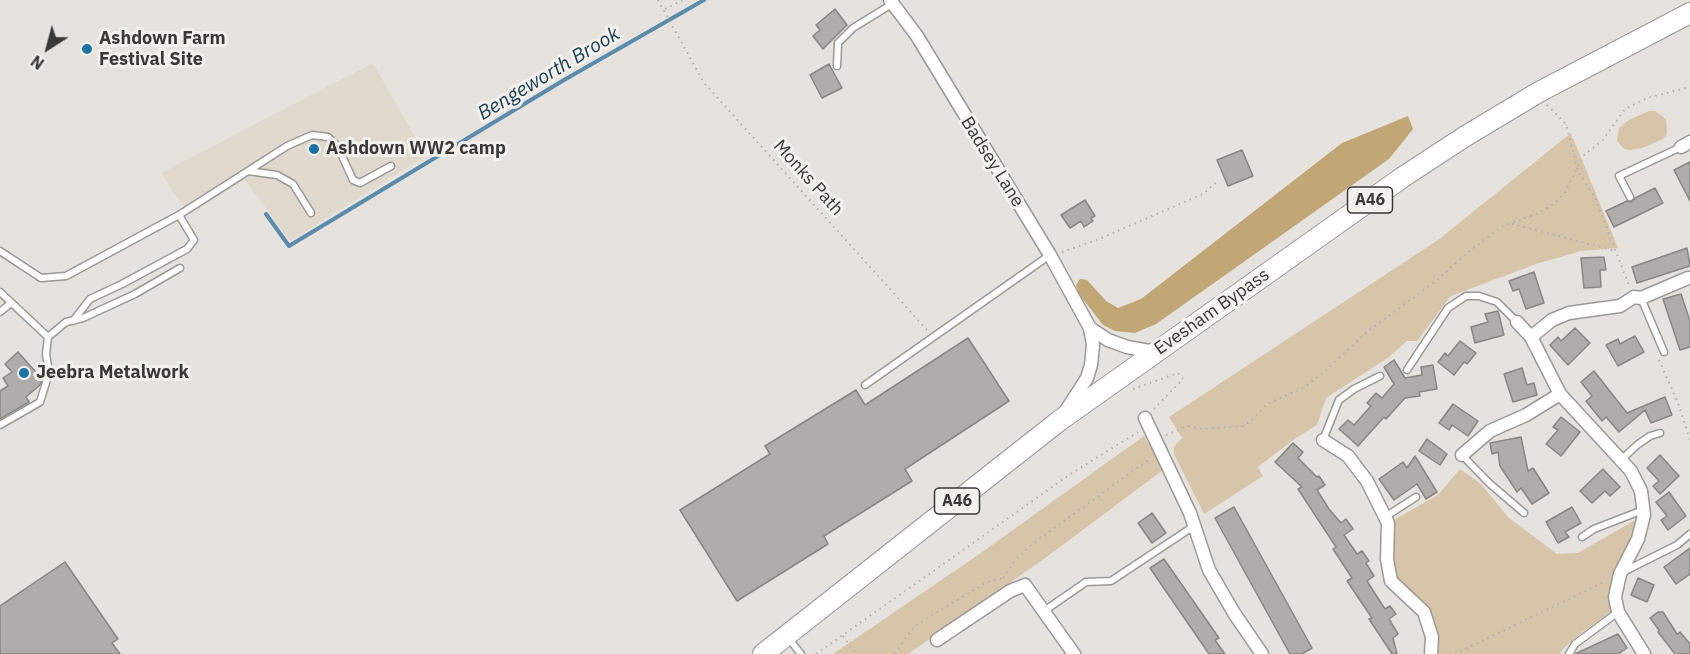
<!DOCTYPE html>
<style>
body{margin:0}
#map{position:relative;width:1690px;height:654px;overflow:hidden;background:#e6e3df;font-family:"IBM Plex Sans",sans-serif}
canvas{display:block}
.north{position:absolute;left:18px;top:18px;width:60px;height:60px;-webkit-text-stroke:4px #f3f1ec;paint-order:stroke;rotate:216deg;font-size:16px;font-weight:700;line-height:24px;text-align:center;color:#3a3937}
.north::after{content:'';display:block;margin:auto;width:21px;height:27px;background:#3a3937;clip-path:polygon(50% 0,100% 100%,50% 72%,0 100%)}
</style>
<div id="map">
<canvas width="1690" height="654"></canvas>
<div class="north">N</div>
</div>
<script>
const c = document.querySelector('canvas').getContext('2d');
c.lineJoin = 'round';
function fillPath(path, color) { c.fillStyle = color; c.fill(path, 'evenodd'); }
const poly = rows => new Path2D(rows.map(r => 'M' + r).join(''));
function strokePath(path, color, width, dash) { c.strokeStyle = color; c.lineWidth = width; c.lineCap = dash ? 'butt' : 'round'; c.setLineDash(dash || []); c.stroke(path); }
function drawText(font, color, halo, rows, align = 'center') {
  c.font = font + ' "IBM Plex Sans",sans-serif'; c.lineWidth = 6; c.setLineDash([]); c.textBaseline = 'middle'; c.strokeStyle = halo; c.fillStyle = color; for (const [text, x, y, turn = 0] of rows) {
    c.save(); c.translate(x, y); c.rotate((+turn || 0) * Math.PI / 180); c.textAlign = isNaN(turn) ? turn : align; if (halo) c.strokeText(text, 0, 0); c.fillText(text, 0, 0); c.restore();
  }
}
fillPath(poly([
 [373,63,426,156,290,241,245,180,189,215,161,173]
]), '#dfd9ce');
fillPath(poly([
 [1649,111,1655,111,1666,119,1667,134,1663,139,1642,148,1630,150,1624,149,1617,141,1619,128,1629,120],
 [1571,133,1618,248,1581,251,1536,264,1451,296,1417,341,1407,341,1389,357,1326,398,1317,425,1293,440,1258,467,1263,476,1204,514,1174,454,1174,447,1182,438,1169,417,1438,240],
 [1144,436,1163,470,1048,556,908,654,833,654,978,555],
 [1460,469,1481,484,1509,518,1557,554,1578,553,1644,515,1620,574,1616,608,1581,633,1565,647,1560,654,1431,654,1424,612,1391,581,1388,523,1438,495]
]), '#d6c5a8');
fillPath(poly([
 [1408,116,1413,129,1389,159,1156,324,1135,333,1115,331,1103,325,1079,294,1076,285,1080,279,1087,280,1106,301,1118,308,1141,299,1342,143]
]), '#c1a676');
strokePath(poly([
 [266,214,289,246,564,80,704,0]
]), '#5c8cab', 4);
const building = poly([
 [835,9,847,25,823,49,813,36,820,30,816,25,835,9],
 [829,64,842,88,822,98,810,75,829,64],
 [1242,150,1253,176,1228,186,1217,160,1242,150],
 [1690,162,1690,201,1674,170,1690,162],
 [1655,188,1663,203,1614,227,1606,211,1627,201,1632,202,1635,198,1655,188],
 [1085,200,1095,216,1091,218,1093,221,1084,227,1081,221,1070,228,1061,215,1085,200],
 [1687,248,1690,266,1637,283,1632,267,1687,248],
 [1604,257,1606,270,1600,270,1601,287,1584,288,1581,258,1604,257],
 [1534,272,1544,303,1526,309,1519,289,1513,291,1509,281,1534,272],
 [1681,294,1690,321,1690,347,1680,350,1663,299,1681,294],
 [1498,311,1504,335,1475,343,1471,327,1488,322,1485,314,1498,311],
 [1575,328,1590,343,1568,365,1550,345,1558,337,1561,341,1575,328],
 [1635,336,1644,352,1618,366,1606,345,1618,339,1620,344,1635,336],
 [968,338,1009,401,905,469,912,481,824,536,828,544,737,601,680,510,770,454,765,446,856,390,865,405,968,338],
 [1460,341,1476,353,1467,364,1464,362,1454,375,1438,362,1445,353,1448,356,1460,341],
 [18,352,42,379,40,385,26,397,29,402,0,419,0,391,8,386,3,378,12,372,5,364,18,352],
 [1394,360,1405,378,1422,375,1421,367,1433,365,1437,389,1419,392,1420,396,1405,398,1386,419,1384,417,1358,446,1339,429,1348,420,1354,425,1371,406,1367,403,1376,393,1382,398,1394,384,1384,367,1394,360],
 [1522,368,1527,385,1534,383,1537,395,1513,402,1504,374,1522,368],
 [1594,371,1627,413,1665,397,1672,415,1651,423,1645,410,1619,432,1606,417,1602,421,1586,401,1592,396,1581,382,1594,371],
 [1453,404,1478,421,1468,436,1452,425,1449,430,1439,423,1453,404],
 [1561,417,1580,432,1561,456,1546,444,1558,430,1553,427,1561,417],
 [1521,437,1528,471,1533,468,1549,493,1532,504,1521,488,1517,492,1500,466,1498,452,1492,454,1490,443,1521,437],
 [1427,439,1447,454,1440,465,1419,451,1427,439],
 [1293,443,1303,452,1298,458,1317,477,1319,476,1325,485,1317,490,1329,509,1341,523,1346,519,1353,529,1344,535,1357,554,1362,551,1369,561,1366,563,1374,576,1367,581,1385,609,1390,606,1396,614,1389,619,1398,634,1393,638,1397,654,1392,654,1369,619,1372,618,1347,581,1352,578,1333,549,1336,547,1298,489,1302,487,1275,462,1293,443],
 [1660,455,1679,476,1660,494,1653,486,1659,481,1647,468,1660,455],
 [1415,456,1437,492,1426,499,1417,484,1394,500,1379,479,1403,462,1407,468,1415,456],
 [1603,469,1620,487,1610,496,1605,491,1592,503,1580,491,1603,469],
 [1669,492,1686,516,1668,530,1661,520,1667,516,1656,502,1669,492],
 [1234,507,1312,648,1302,654,1290,654,1215,518,1234,507],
 [1572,507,1581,523,1565,532,1569,537,1558,543,1546,522,1572,507],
 [1152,513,1166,533,1152,543,1138,523,1152,513],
 [1690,548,1690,574,1676,584,1664,567,1690,548],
 [1164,559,1219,638,1215,640,1225,654,1209,654,1150,568,1164,559],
 [65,562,118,639,112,643,120,654,0,654,0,606,65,562],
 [1638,578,1654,585,1647,602,1631,595,1638,578],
 [1658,612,1663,612,1677,634,1680,632,1690,644,1690,654,1675,654,1658,632,1659,630,1650,618,1658,612],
 [1618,634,1627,648,1618,654,1575,654,1618,634]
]);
fillPath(building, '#afaca9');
strokePath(building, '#898683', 1.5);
const service = poly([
 [837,66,838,43,853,28,892,4],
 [248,171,287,146,312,135,328,137,338,147,353,180,360,183,391,166],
 [1630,197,1619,176,1681,147],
 [0,251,41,278,66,276,179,215,248,171,277,175,293,184,311,213],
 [0,292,48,337],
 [1641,298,1664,352],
 [0,312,11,303],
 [73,321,90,299,122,284,187,249,194,240,179,215],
 [1407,370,1448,308,1466,296,1479,296,1497,302,1517,322],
 [865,385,1050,255],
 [0,425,40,402,49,373,46,354,48,337,66,322,83,318,135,294,180,268],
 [1323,440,1339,400,1354,389,1380,376],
 [1462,455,1489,483,1524,513],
 [1621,460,1637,445,1650,436,1660,433],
 [1385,517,1416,497],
 [1582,537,1594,529,1643,510],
 [1623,572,1677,545,1690,534],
 [1044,611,1086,582,1111,581,1194,526],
 [789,639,801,654],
 [1569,654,1575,644,1618,612]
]);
const minor = poly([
 [890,0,917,36,1050,255,1090,328,1093,345,1091,365,1087,378,1065,412],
 [1681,147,1690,142],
 [1517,322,1531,337,1560,394,1631,471,1641,491,1644,515,1638,539,1620,574,1615,597,1618,612,1644,654],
 [1090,328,1108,340,1127,347,1155,352],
 [1531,337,1552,320,1569,313,1620,306,1634,297,1641,298,1688,278],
 [1145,418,1190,513,1209,570,1234,613,1262,654],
 [1323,440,1348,456,1367,481,1388,523,1387,559,1391,581,1424,612,1432,637,1431,654],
 [1462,455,1490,431,1526,415,1560,394],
 [937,640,1010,591,1025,585,1074,654]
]);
const trunk = poly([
 [763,654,1059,421,1403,177,1464,137,1539,92,1690,13]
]);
strokePath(service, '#9b9995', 9);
strokePath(minor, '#9b9995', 15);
strokePath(trunk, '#9b9995', 22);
strokePath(poly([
 [658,0,704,83,927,330],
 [665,9,683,0],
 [1547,105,1566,124,1578,171,1595,198,1629,285],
 [1512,224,1616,251],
 [1062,252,1099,239,1203,194,1219,180],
 [1659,360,1678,403,1690,440],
 [1133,389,1178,373,1183,379,1154,409],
 [1166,435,1188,426,1203,429,1243,426,1252,420,1267,404,1305,387,1324,372,1367,332,1437,280,1467,253,1501,227,1539,213,1555,203,1565,192,1584,155,1602,141,1625,109,1647,98,1690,87],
 [1003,578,1016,559,1035,542,1151,458],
 [843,636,856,654],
 [816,654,1072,473,1138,432],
 [895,654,906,637,916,625,987,582,1003,578],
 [1455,654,1606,581]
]), '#b2afac', 2, [1.5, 4.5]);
strokePath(service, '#fff', 6);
strokePath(minor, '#fff', 12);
strokePath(trunk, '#fff', 20);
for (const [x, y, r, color] of [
 [87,49,6,"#1a73a2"],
 [314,149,6,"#1a73a2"],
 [24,373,6,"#1a73a2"]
]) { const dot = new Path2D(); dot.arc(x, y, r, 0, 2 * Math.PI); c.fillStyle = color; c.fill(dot); strokePath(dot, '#f3f1ec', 2); }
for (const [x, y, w] of [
 [1370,200,45],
 [957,501,45]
]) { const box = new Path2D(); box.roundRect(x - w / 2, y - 13, w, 26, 4.5); c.fillStyle = '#f3f1ec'; c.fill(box); strokePath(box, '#3a3937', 1.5); }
drawText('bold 16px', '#3a3937', null, [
 ["A46",1370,200],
 ["A46",957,501]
]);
drawText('bold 18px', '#3a3937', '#f3f1ec', [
 ["Ashdown Farm",99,39],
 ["Festival Site",99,60],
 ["Ashdown WW2 camp",326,149],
 ["Jeebra Metalwork",36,373]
], 'left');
drawText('18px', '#3a3937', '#f3f1ec', [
 ["Badsey Lane",992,162,58],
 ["Monks Path",808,178,48],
 ["Evesham Bypass",1212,312,-35]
]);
drawText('italic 20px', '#153d54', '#f3f1ec', [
 ["Bengeworth Brook",549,74,-31]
]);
</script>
